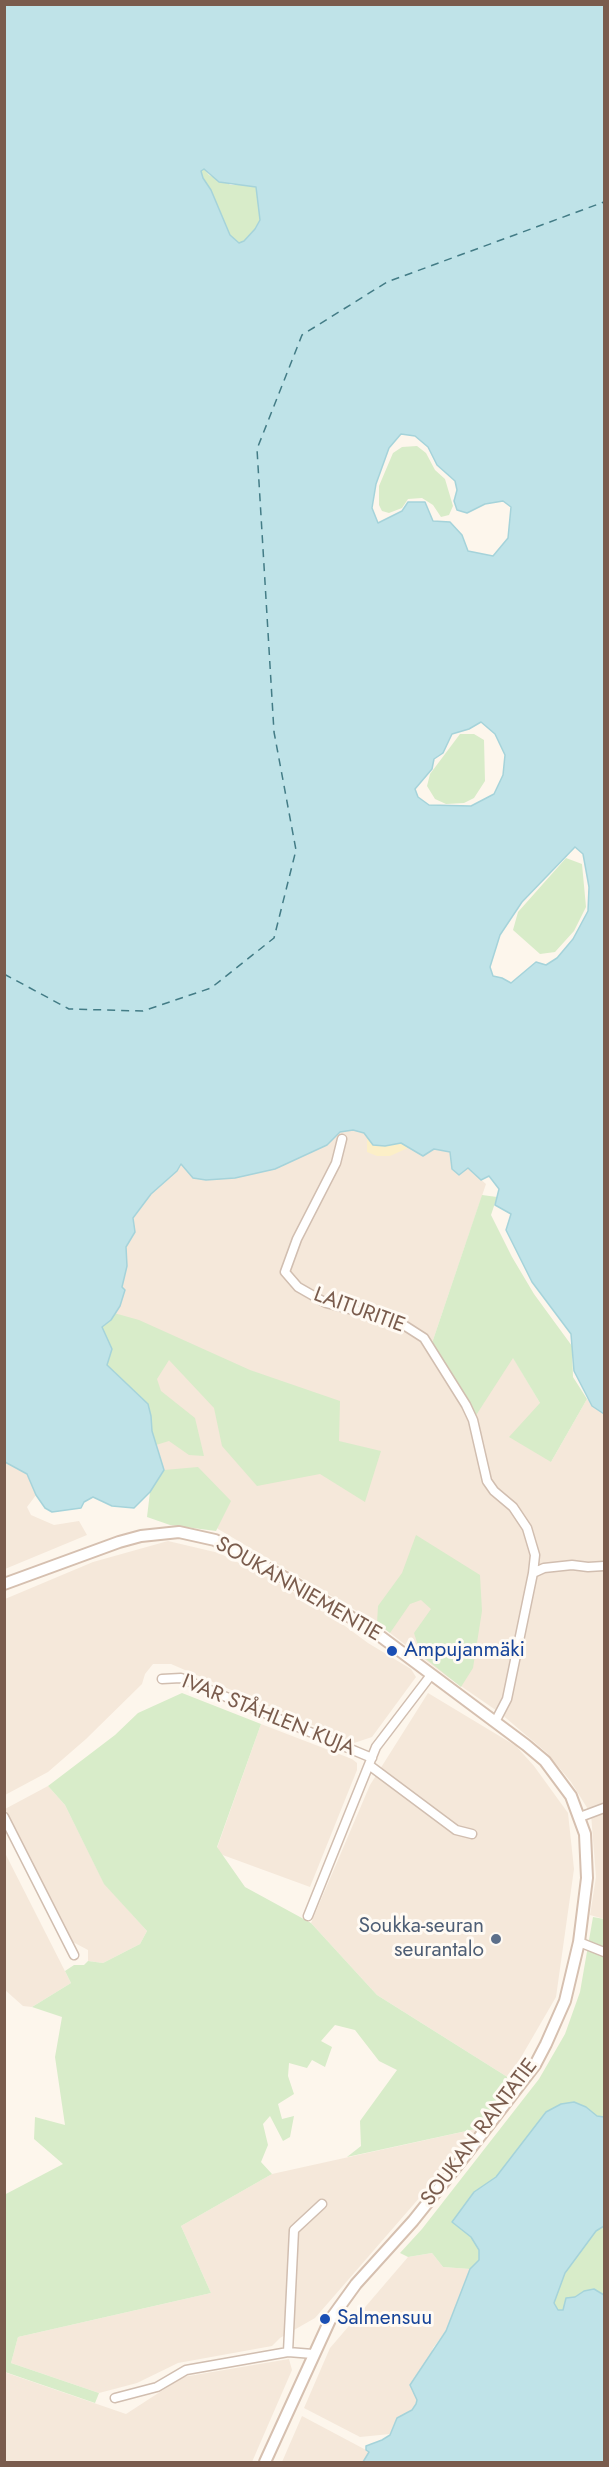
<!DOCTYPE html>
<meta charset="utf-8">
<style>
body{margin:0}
#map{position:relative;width:609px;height:2467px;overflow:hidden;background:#fdf6ec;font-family:Jost,sans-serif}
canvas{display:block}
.frame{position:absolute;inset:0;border:6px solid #7a5c4d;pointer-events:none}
</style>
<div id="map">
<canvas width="609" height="2467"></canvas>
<div class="frame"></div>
</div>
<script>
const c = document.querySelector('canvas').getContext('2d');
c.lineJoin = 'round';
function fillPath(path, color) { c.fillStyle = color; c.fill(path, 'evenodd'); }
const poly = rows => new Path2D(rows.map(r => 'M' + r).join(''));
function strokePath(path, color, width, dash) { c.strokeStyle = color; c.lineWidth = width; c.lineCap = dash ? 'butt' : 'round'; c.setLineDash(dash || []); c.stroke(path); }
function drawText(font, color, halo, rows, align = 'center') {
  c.font = font + ' Jost,sans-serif'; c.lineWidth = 6; c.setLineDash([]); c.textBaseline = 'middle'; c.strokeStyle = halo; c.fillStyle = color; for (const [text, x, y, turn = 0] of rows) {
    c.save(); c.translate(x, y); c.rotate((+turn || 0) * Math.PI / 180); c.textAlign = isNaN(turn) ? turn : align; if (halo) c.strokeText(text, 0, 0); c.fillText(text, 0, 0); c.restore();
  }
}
fillPath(poly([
 [353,1130,364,1133,369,1138,410,1147,423,1156,434,1148,450,1152,452,1169,459,1175,468,1168,486,1184,431,1346,513,1357,540,1403,551,1462,587,1399,604,1414,604,1919,590,1915,596,1877,591,1814,571,1782,547,1753,500,1713,445,1675,377,1623,218,1529,164,1470,152,1431,114,1313,120,1306,124,1291,122,1287,127,1266,126,1247,135,1232,133,1219,151,1194,177,1171,182,1164,193,1178,206,1180,235,1178,275,1169,326,1145,340,1132],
 [5,1462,27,1474,36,1495,27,1507,31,1515,54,1525,79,1521,87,1535,5,1569],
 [168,1541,219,1553,273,1580,326,1612,368,1643,411,1669,416,1677,372,1737,354,1743,171,1664,153,1664,145,1674,142,1684,86,1739,48,1772,5,1795,5,1599,93,1562],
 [428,1693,516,1746,534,1766,568,1813,574,1869,556,1997,509,2078,377,1995,311,1923,370,1785],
 [261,1724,352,1759,357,1763,357,1770,310,1887,220,1854,218,1851,217,1848],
 [48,1786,65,1805,104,1883,147,1931,140,1944,103,1963,88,1961,88,1950,69,1940,5,1809],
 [4,1851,71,1983,32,2007,23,2006,5,1990],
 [480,2128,315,2318,280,2338,272,2346,178,2363,137,2383,99,2393,11,2363,18,2337,211,2293,181,2226,272,2174],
 [432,2253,443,2267,470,2269,446,2331,433,2348,416,2404,412,2410,397,2418,390,2434,360,2437,304,2408,330,2348,408,2257],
 [289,2359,292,2370,252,2462,5,2462,4,2372,126,2414,183,2377],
 [302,2416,366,2450,369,2452,368,2456,363,2462,282,2462]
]), '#f5e8da');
fillPath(poly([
 [204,169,209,175,231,185,253,185,256,187,260,220,255,229,244,241,239,243,230,236,211,190,203,178,201,170],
 [417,446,426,453,435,470,445,479,453,506,449,515,441,517,433,505,422,498,408,499,402,508,389,513,382,511,379,505,379,486,393,453,402,447],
 [460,734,474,734,484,740,485,781,474,798,464,803,446,804,435,799,427,786,430,774],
 [566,858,582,864,586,907,574,931,555,952,540,954,513,930,518,912],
 [482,1195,497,1197,491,1215,512,1257,534,1294,572,1346,573,1377,587,1399,551,1462,509,1437,540,1403,513,1358,473,1420,431,1346],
 [114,1313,139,1320,250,1370,340,1401,339,1441,381,1451,365,1502,320,1474,257,1486,222,1446,214,1408,169,1360,157,1379,161,1391,195,1418,204,1456,189,1455,169,1441,156,1445,152,1431,151,1416,148,1404,107,1365,108,1339,103,1333,102,1327,111,1320],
 [198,1467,231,1501,216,1531,170,1525,147,1517,150,1492,164,1470],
 [416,1535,480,1575,482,1611,473,1668,461,1687,421,1655,414,1633,431,1609,421,1600,410,1604,390,1633,377,1623,378,1606,402,1573],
 [182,1693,261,1724,217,1847,245,1887,311,1923,377,1995,509,2078,480,2128,347,2157,361,2146,360,2121,397,2070,379,2061,355,2030,335,2025,321,2041,332,2047,325,2067,312,2060,307,2068,289,2063,288,2076,294,2094,278,2104,282,2119,294,2116,290,2137,283,2141,270,2116,263,2124,268,2145,261,2162,272,2174,181,2226,211,2293,18,2337,11,2363,99,2393,95,2403,5,2372,4,2195,63,2164,34,2139,35,2117,65,2125,55,2057,62,2017,32,2007,71,1983,65,1971,74,1965,84,1965,88,1961,103,1963,140,1944,147,1931,104,1884,65,1805,48,1786,115,1735,138,1713],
 [593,1917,604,1919,604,2371,479,2261,470,2269,443,2267,432,2253,408,2257,400,2253,422,2229,539,2079,565,2034,580,1992]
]), '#d8ecc9');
fillPath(poly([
 [367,1136,385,1146,401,1143,410,1147,390,1156,377,1156,367,1152]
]), '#fcefc7');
const water = poly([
 [5,4,604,5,604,1414,592,1406,574,1371,571,1334,532,1282,506,1230,511,1214,495,1205,499,1189,489,1176,481,1180,468,1168,459,1175,452,1169,450,1152,434,1149,423,1156,401,1143,385,1146,373,1145,364,1133,353,1130,340,1132,327,1145,275,1169,235,1178,206,1180,193,1178,181,1164,177,1171,151,1194,133,1218,135,1232,126,1247,127,1266,122,1287,125,1290,120,1306,111,1320,102,1327,112,1349,107,1365,148,1404,151,1416,152,1431,164,1470,150,1492,134,1508,112,1506,93,1497,84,1502,81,1508,52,1512,45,1508,36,1495,27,1474,5,1462,5,4],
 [204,169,219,182,256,187,260,220,255,229,244,241,239,243,230,235,211,190,203,178,201,171,204,169],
 [401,434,415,436,428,447,437,465,455,481,457,490,454,501,457,510,467,513,485,504,503,501,511,507,508,538,493,556,468,551,462,535,450,522,433,521,425,502,408,502,402,511,378,523,372,508,376,484,389,448,401,434],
 [481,722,495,734,505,755,503,775,494,794,471,806,429,805,418,797,415,789,432,769,434,759,443,753,452,734,469,729,481,722],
 [575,847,583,854,589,887,588,911,573,939,557,958,546,965,536,962,511,983,502,978,493,976,490,967,500,935,522,902,575,847],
 [574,2102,586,2107,597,2116,604,2117,604,2226,596,2231,565,2273,554,2303,558,2310,563,2310,566,2298,575,2297,584,2291,594,2289,604,2295,604,2462,363,2462,369,2452,366,2450,366,2446,382,2440,390,2435,397,2418,412,2410,416,2404,417,2400,410,2385,446,2331,470,2269,479,2260,479,2250,471,2237,452,2222,474,2192,496,2177,546,2112,561,2104,574,2102]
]);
fillPath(water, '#bfe3e8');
strokePath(water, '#a5d3da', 1.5);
strokePath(poly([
 [4,974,69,1009,143,1011,211,988,274,938,296,850,274,732,257,449,302,335,387,282,604,202]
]), '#437c86', 1.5, [8, 6]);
const street = poly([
 [342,1139,336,1163,297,1239,285,1272,298,1287,326,1303,399,1322,424,1338,466,1405,473,1420,487,1481,494,1491,513,1507,527,1528,535,1555,533,1573],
 [162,1679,181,1678,372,1758],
 [495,1722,507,1699,533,1573,544,1568,572,1565,588,1567,604,1566],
 [369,1765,456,1830,472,1834],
 [4,1817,74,1955],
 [580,1817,604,1808],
 [308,1916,376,1747,431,1675],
 [579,1942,604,1952],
 [288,2352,294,2230,322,2204],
 [115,2398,157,2387,186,2370,288,2352,313,2354]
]);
const secondary = poly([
 [4,1584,119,1542,141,1536,179,1532,215,1540,289,1580,372,1630,526,1745,545,1761,571,1796,585,1834,587,1878,579,1942,565,2001,546,2044,535,2065,464,2157,413,2221,356,2284,330,2320,265,2462]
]);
strokePath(street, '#d1beb0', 11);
strokePath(secondary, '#d6c0b0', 14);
strokePath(street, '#fff', 8);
strokePath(secondary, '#fff', 10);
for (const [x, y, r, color] of [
 [392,1651,6,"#1a4fb4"],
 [496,1939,6,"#5c6f8a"],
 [325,2319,6,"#1a4fb4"]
]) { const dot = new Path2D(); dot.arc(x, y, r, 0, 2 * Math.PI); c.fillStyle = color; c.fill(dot); strokePath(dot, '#fffaf3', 2); }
drawText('21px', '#7a5c4d', '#fffaf3', [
 ["LAITURITIE",359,1311,20],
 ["SOUKANNIEMENTIE",298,1590,30],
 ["IVAR STÅHLEN KUJA",268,1716,22],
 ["SOUKAN RANTATIE",480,2133,-53]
]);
drawText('21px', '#164399', '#fffaf3', [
 ["Ampujanmäki",404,1651],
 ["Salmensuu",337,2319]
], 'left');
drawText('21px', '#4e5e75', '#fffaf3', [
 ["Soukka-seuran",484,1927],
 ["seurantalo",484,1951]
], 'right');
</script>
